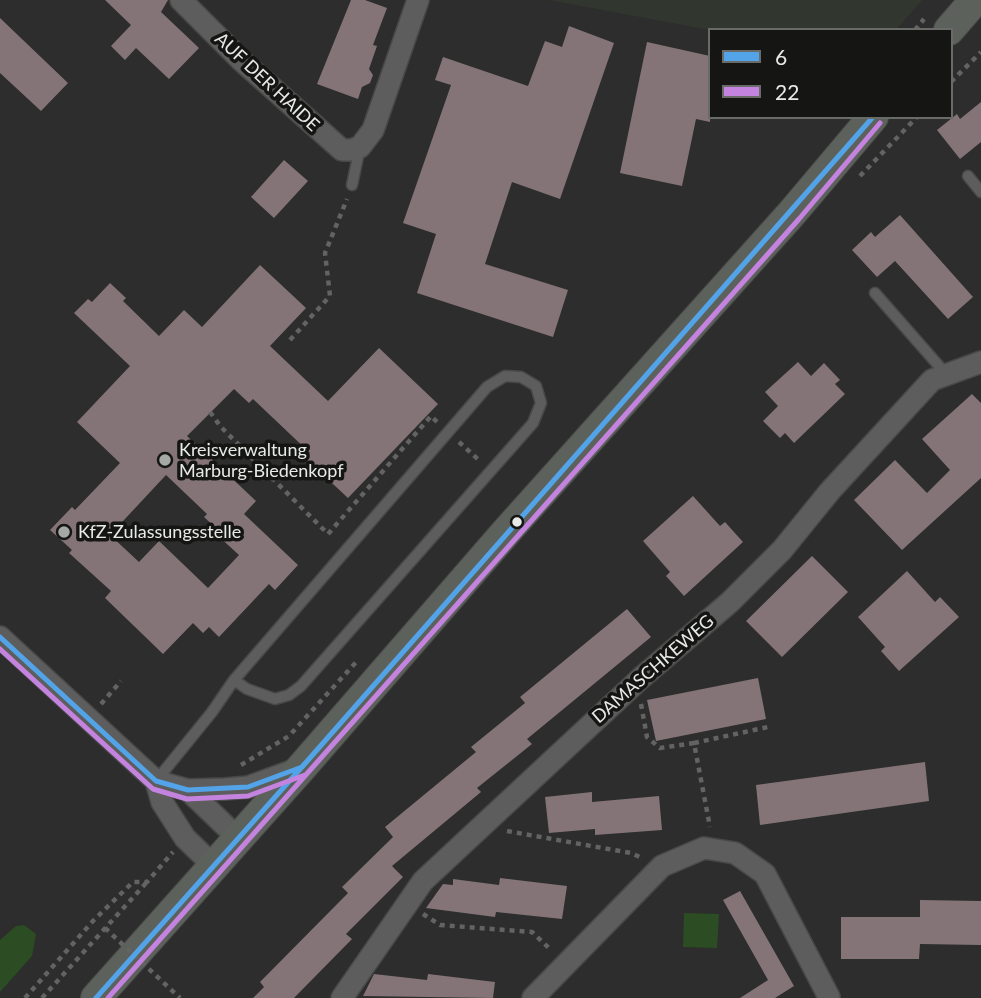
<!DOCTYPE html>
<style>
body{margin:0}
#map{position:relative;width:981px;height:998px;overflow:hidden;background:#2c2d2c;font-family:Lato,sans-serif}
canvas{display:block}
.legend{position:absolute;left:708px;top:28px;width:245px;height:91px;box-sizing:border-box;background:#151614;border:2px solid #696b69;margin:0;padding:9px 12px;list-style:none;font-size:21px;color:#e8eae8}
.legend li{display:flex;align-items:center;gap:14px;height:35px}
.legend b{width:35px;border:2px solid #696b69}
</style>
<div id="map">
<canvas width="981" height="998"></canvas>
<ul class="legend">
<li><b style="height:9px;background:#53a3e8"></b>6</li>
<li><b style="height:9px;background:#c483df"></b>22</li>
</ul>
</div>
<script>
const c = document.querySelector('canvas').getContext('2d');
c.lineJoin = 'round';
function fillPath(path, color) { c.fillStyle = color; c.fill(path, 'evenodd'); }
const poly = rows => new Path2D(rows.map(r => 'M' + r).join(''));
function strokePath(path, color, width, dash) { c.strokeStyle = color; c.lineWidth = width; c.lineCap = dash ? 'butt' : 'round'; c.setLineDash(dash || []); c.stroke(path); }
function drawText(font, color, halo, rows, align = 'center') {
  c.font = font + ' Lato,sans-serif'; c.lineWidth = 7; c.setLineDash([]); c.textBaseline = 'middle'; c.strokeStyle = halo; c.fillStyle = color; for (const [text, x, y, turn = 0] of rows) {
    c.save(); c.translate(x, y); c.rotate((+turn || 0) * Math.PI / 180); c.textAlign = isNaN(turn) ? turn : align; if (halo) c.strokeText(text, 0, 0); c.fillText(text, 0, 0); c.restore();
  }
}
fillPath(poly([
 [549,0,922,0,896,30,710,30]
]), '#31372f');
fillPath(poly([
 [684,913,719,914,717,948,683,947],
 [24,925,36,934,32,956,0,992,0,940,16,926]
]), '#2c4c23');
fillPath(poly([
 [105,0,168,0,161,12,199,48,169,79,136,48,125,60,111,46,131,25],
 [351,0,365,0,387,8,373,45,377,46,369,69,373,75,370,83,362,87,358,99,317,84],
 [0,18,68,83,41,111,0,73],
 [569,26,614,43,560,199,512,182,485,264,568,290,553,337,417,293,436,234,403,223,451,85,435,80,443,57,528,86,545,41,562,47],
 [647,42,710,56,710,122,696,119,682,186,620,173],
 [981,102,981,142,960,159,937,130,957,114,960,119],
 [284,160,308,181,274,218,251,197],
 [900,215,973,297,948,319,895,261,877,277,852,250,871,232,875,237],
 [260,265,306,308,270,346,328,401,379,348,438,404,348,498,305,458,310,453,253,399,249,403,234,389,187,436,256,501,244,514,298,565,275,590,269,584,219,637,209,627,203,633,193,623,163,654,105,598,111,591,69,553,72,550,50,530,72,507,75,510,120,463,77,422,130,366,74,313,88,299,92,302,110,283,126,298,123,301,159,336,184,310,202,327],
 [166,475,207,514,204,517,219,531,216,534,239,555,208,588,159,541,139,562,110,535],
 [798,362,811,376,824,363,840,380,835,384,845,394,794,443,785,433,780,438,763,421,778,406,765,392],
 [972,394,981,403,981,478,902,550,854,500,895,460,927,493,950,470,922,439],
 [693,496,720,526,725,522,743,542,684,596,666,576,670,572,643,541],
 [812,556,848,592,782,657,746,621],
 [907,571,935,602,940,597,959,617,899,671,881,651,885,647,858,617],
 [627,609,651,637,527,739,532,744,477,788,481,792,392,866,403,877,346,934,352,939,294,998,253,998,264,987,260,982,348,893,342,887,393,837,385,827,476,752,471,747,525,703,520,697],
 [758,678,766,719,656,741,647,700],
 [925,762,929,801,760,825,756,785],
 [592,792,592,802,659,796,662,830,595,835,595,829,549,833,545,797],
 [500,878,567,886,562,919,496,912,495,917,426,908,443,884,453,885,453,879,499,885],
 [740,891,794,986,775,998,740,998,768,980,723,900],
 [920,900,981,901,981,945,920,944,919,959,841,959,841,917,920,917],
 [374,974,427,980,428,974,495,982,493,998,363,996]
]), '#847477');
const service = poly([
 [968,176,981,192],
 [352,185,360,147],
 [875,293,946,374],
 [156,781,212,712,234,680,487,387,505,376,521,377,536,386,541,403,533,423,301,686,289,695,275,699,247,689,234,680]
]);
const minor = poly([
 [181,0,242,61,342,150,351,150,360,147,373,130,418,0],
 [0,637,156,781,188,790,225,789,248,787,297,769],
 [156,781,162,802,185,838,214,866],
 [188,790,238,838],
 [342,998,423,881,641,678,730,602,782,550,830,491,932,380,981,362],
 [533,998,662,866,704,848,735,853,765,874,829,997]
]);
const secondary = poly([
 [949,30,975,0],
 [96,998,302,767,506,532,792,213,873,117]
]);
strokePath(service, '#474847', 13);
strokePath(minor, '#474847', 24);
strokePath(secondary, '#474847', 32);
strokePath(poly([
 [915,30,924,19],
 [951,82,981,52],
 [860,176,917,117],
 [290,340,330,296,325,253,347,199],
 [210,412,221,427,328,534,431,416,437,422],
 [459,442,481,462],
 [101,704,121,681],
 [641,704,647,737,660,748,694,743,710,827],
 [694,743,768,727],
 [241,765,289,736,358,660],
 [507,831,631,853,642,858],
 [423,914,440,925,532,932,551,950],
 [25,998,93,921,133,882,147,882,173,852],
 [42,998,147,882]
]), '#626362', 4.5, [5, 5]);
strokePath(service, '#5c5d5c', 10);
strokePath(minor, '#5c5d5c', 21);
strokePath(secondary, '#5d615c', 30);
strokePath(poly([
 [105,928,180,998]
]), '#626362', 4.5, [5, 5]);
strokePath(poly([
 [0,637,156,781,188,790,248,787,302,767,873,117],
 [96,998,309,759]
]), '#53a3e8', 5);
strokePath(poly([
 [0,649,153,789,187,799,248,796,305,775],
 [108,998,799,219,880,123]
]), '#c483df', 5);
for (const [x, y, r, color] of [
 [165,460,7,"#a6a8a6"],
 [517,522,6,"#e8eae8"],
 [64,532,7,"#a6a8a6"]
]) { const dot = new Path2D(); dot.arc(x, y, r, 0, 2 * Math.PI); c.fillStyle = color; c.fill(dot); strokePath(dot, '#151614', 2.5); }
drawText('18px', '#e8eae8', '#151614', [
 ["AUF DER HAIDE",267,82,43],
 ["DAMASCHKEWEG",653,669,-41]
]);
drawText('18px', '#e8eae8', '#151614', [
 ["Kreisverwaltung",179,450],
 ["Marburg-Biedenkopf",179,471],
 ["KfZ-Zulassungsstelle",78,532]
], 'left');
</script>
